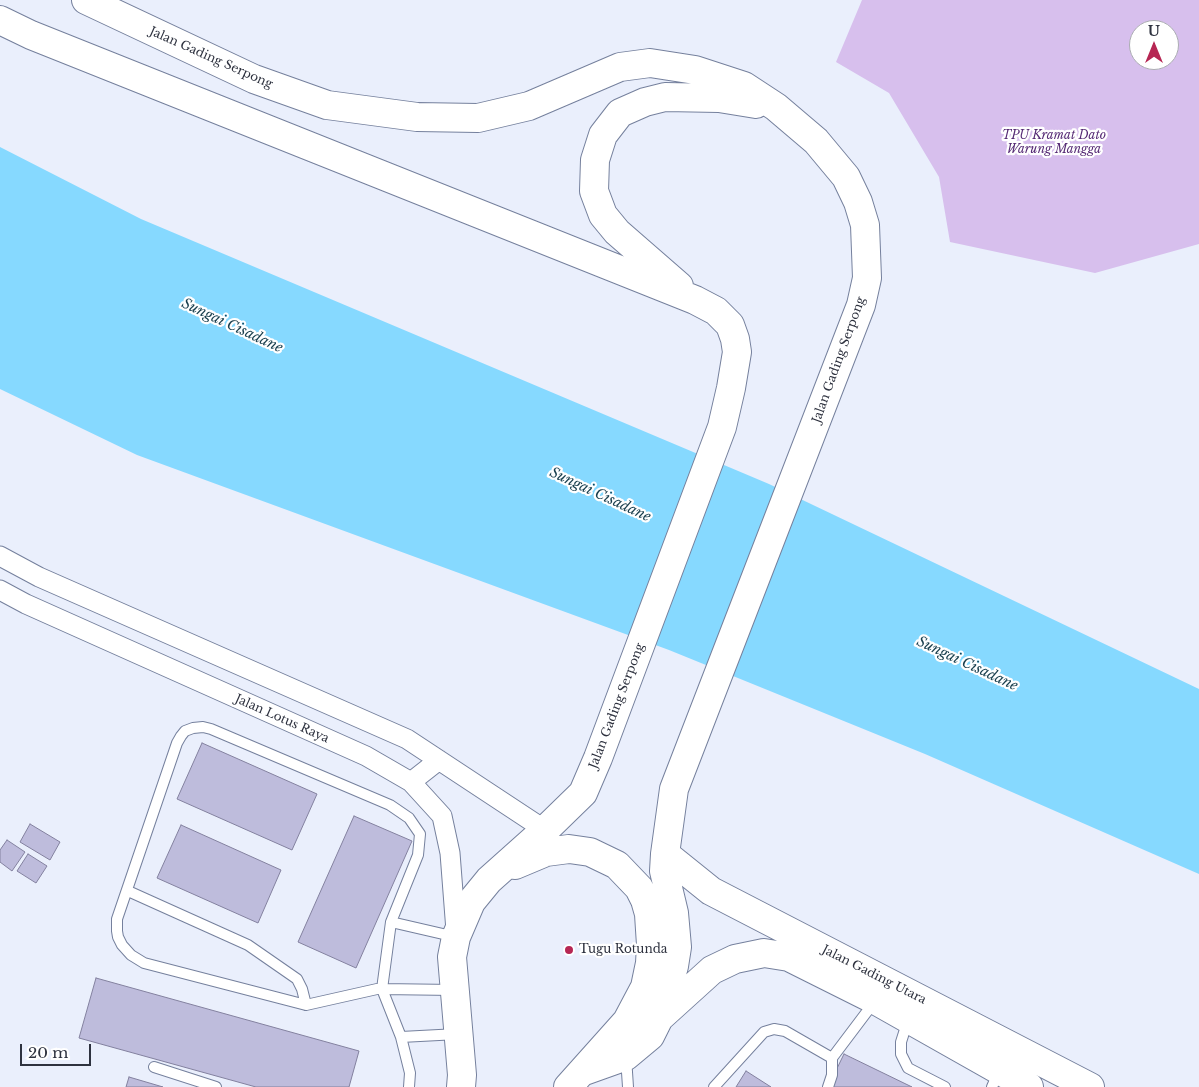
<!DOCTYPE html>
<style>
body{margin:0}
#map{position:relative;width:1199px;height:1087px;overflow:hidden;background:#eaeffc;font-family:"Libre Baskerville",serif}
canvas{display:block}
.north{position:absolute;left:1129px;top:20px;width:50px;height:50px;box-sizing:border-box;background:#fff;border:1px solid #abadb2;border-radius:50%;rotate:0deg;font-size:14px;font-weight:700;line-height:20px;text-align:center;color:#2e323f}
.north::after{content:'';display:block;margin:auto;width:18px;height:22px;background:#b62653;clip-path:polygon(50% 0,100% 100%,50% 72%,0 100%)}
.scale{position:absolute;left:20px;top:1044px;width:71px;height:22px;box-sizing:border-box;border:2px solid #2e323f;border-top:0;padding-left:6px;font-size:15px;line-height:18px;white-space:nowrap;color:#2e323f;-webkit-text-stroke:4px #fff;paint-order:stroke}
</style>
<div id="map">
<canvas width="1199" height="1087"></canvas>
<div class="north">U</div>
<div class="scale">20 m</div>
</div>
<script>
const c = document.querySelector('canvas').getContext('2d');
c.lineJoin = 'round';
function fillPath(path, color) { c.fillStyle = color; c.fill(path, 'evenodd'); }
const poly = rows => new Path2D(rows.map(r => 'M' + r).join(''));
function strokePath(path, color, width, dash) { c.strokeStyle = color; c.lineWidth = width; c.lineCap = dash ? 'butt' : 'round'; c.setLineDash(dash || []); c.stroke(path); }
function drawText(font, color, halo, rows, align = 'center') {
  c.font = font + ' "Libre Baskerville",serif'; c.lineWidth = 4.5; c.setLineDash([]); c.textBaseline = 'middle'; c.strokeStyle = halo; c.fillStyle = color; for (const [text, x, y, turn = 0] of rows) {
    c.save(); c.translate(x, y); c.rotate((+turn || 0) * Math.PI / 180); c.textAlign = isNaN(turn) ? turn : align; if (halo) c.strokeText(text, 0, 0); c.fillText(text, 0, 0); c.restore();
  }
}
fillPath(poly([
 [862,0,1199,0,1199,244,1095,273,950,242,939,177,889,93,836,62],
 [1139,30,1169,30,1169,60,1139,60]
]), '#d7bfed');
fillPath(poly([
 [0,147,141,219,769,484,1199,689,1199,874,925,754,669,650,137,455,0,389]
]), '#86d9ff');
const building = poly([
 [202,743,317,794,292,850,177,799,202,743],
 [354,816,412,841,356,968,298,942,354,816],
 [30,824,60,842,50,860,20,842,30,824],
 [181,825,281,870,258,923,157,878,181,825],
 [7,840,25,852,12,871,0,862,0,850,7,840],
 [28,854,47,866,36,883,17,871,28,854],
 [96,978,359,1051,349,1087,256,1087,79,1038,96,978],
 [844,1054,912,1087,828,1087,844,1054],
 [746,1071,771,1087,736,1087,746,1071],
 [129,1077,163,1087,126,1087,129,1077]
]);
fillPath(building, '#bebcdc');
strokePath(building, '#83819f', 1);
const lane = poly([
 [128,891,248,945,297,979,302,989,306,1005],
 [391,922,456,937],
 [908,1020,901,1042,901,1054,908,1068,945,1087],
 [401,1037,458,1034],
 [626,1057,628,1087],
 [154,1067,216,1087],
 [409,1087,410,1073,401,1037,382,989,391,922,418,855,420,834,409,818,390,805,211,729,203,727,193,728,185,731,181,736,177,743,117,919,117,931,118,937,122,945,131,955,144,963,306,1005,377,989,382,989,454,990],
 [714,1087,764,1032,774,1029,785,1031,832,1058],
 [828,1087,832,1075,832,1058,875,1001],
 [992,1087,999,1071]
]);
const street = poly([
 [0,556,39,577,407,739,545,830],
 [0,590,26,604,366,756,411,782,442,816,450,853,456,931],
 [411,782,439,760]
]);
const primary = poly([
 [86,0,254,79,327,105,417,117,478,118,529,106,620,67,650,63,695,70,744,86,776,107,816,141,846,177,858,202,865,225,867,278,861,305,674,789,665,854,664,871,674,913,677,947,674,966,659,1018,650,1036,626,1056,584,1071],
 [0,20,31,35,695,300,716,311,730,325,735,339,737,352,731,388,722,427,598,758,583,793,545,830,489,880,471,902,456,937,452,957,462,1075,461,1087],
 [679,286,617,232,603,215,594,191,595,160,603,135,620,113,645,102,665,97,719,98,756,104],
 [665,854,711,891,1090,1087],
 [515,865,546,852,569,849,590,852,617,865,639,888,645,900,649,914,651,945,650,963,645,987,627,1021,568,1087],
 [659,1018,712,970,735,959,764,953,789,957,875,1000,1029,1087]
]);
strokePath(lane, '#75809d', 12);
strokePath(street, '#75809d', 21);
strokePath(primary, '#75809d', 30);
strokePath(lane, '#fff', 10);
strokePath(street, '#fff', 19);
strokePath(primary, '#fff', 28);
for (const [x, y, r, color] of [
 [569,950,5,"#b62653"]
]) { const dot = new Path2D(); dot.arc(x, y, r, 0, 2 * Math.PI); c.fillStyle = color; c.fill(dot); strokePath(dot, '#fff', 2); }
drawText('12px', '#2e323f', '#fff', [
 ["Jalan Gading Serpong",211,58,24],
 ["Jalan Gading Serpong",839,360,-70],
 ["Jalan Gading Serpong",617,706,-69],
 ["Jalan Lotus Raya",282,719,24],
 ["Jalan Gading Utara",874,975,27]
]);
drawText('italic 12px', '#562b75', '#fff', [
 ["TPU Kramat Dato",1054,136],
 ["Warung Mangga",1054,150]
]);
drawText('12px', '#2e323f', '#fff', [
 ["Tugu Rotunda",579,950]
], 'left');
drawText('italic 14px', '#183e4d', '#fff', [
 ["Sungai Cisadane",232,326,25],
 ["Sungai Cisadane",600,495,25],
 ["Sungai Cisadane",967,664,25]
]);
</script>
